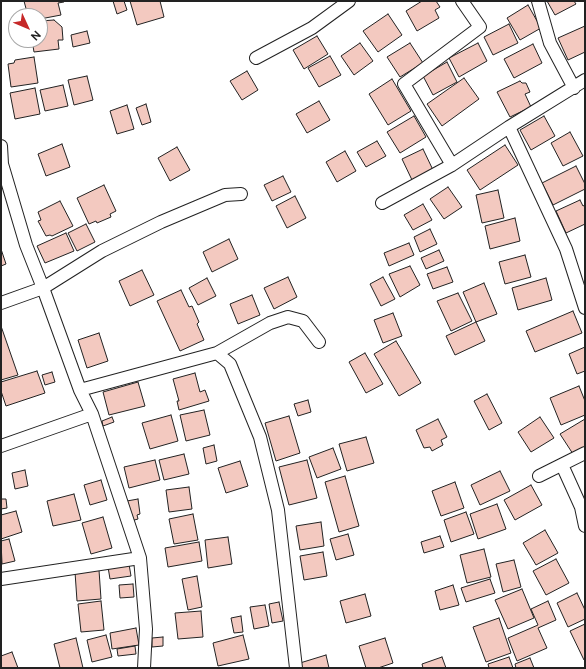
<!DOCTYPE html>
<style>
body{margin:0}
#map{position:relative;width:586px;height:669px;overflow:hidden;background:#fff;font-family:"Public Sans",sans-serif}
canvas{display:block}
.frame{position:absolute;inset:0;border:2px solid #222;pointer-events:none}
.north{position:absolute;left:8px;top:8px;width:40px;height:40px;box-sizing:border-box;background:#fff;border:1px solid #a7a7a7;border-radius:50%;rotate:134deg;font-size:11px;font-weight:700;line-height:16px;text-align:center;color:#222}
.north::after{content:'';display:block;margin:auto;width:14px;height:18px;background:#c62828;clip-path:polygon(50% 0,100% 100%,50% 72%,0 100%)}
</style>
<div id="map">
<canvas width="586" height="669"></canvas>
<div class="frame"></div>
<div class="north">N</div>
</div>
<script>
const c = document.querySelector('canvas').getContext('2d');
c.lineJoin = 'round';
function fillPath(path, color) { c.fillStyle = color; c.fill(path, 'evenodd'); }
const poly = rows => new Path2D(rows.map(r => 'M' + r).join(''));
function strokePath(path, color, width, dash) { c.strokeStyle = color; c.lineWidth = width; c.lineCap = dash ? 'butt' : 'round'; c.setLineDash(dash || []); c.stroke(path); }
const building = poly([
 [24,1,63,1,64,2,58,3,61,15,40,19,40,16,28,16,24,1],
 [113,1,124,1,127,10,117,14,113,1],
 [130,1,160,1,164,17,137,25,130,1],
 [422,1,436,1,440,7,435,10,439,18,417,31,406,11,422,1],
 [547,1,574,1,576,4,555,15,547,1],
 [528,5,541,28,520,40,507,18,528,5],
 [388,14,402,35,378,52,363,31,388,14],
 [54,20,62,27,63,40,58,40,59,49,34,52,32,40,40,40,40,21,54,20],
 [509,24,518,43,493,55,484,37,509,24],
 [585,26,585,52,568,60,558,38,585,26],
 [87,31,90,43,73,47,71,35,87,31],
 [317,36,328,54,304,69,293,50,317,36],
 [360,43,373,61,354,75,341,56,360,43],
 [410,43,423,63,400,77,387,57,410,43],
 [478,43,487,61,459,77,449,58,478,43],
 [533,44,542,63,514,78,504,59,533,44],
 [330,56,341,75,319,87,308,68,330,56],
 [34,57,38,83,11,87,8,64,14,63,15,60,34,57],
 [447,62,457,82,433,95,423,76,447,62],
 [247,71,258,90,242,100,230,81,247,71],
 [87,76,93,100,74,105,68,80,87,76],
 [464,78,479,99,442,126,427,104,464,78],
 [392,79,411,111,388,125,369,94,392,79],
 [520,81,522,83,526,83,530,92,525,94,531,107,510,117,497,92,520,81],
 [63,85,68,106,45,111,40,90,63,85],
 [35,88,40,114,15,119,10,93,35,88],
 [319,101,330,120,307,133,296,114,319,101],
 [146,104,151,122,142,125,136,108,146,104],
 [127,105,134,129,117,134,110,111,127,105],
 [414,116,426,137,400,153,387,132,414,116],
 [544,116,555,136,531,150,520,130,544,116],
 [570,132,583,156,563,166,551,143,570,132],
 [377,141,386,156,366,167,357,152,377,141],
 [62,144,70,167,46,176,38,154,62,144],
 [505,145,518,165,480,190,467,170,505,145],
 [177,147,190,170,170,181,158,158,177,147],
 [423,149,433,170,412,180,402,159,423,149],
 [345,151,356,171,337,182,326,162,345,151],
 [576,166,585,184,585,189,553,205,542,183,576,166],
 [283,176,291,192,272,201,264,185,283,176],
 [104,185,116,211,110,214,111,217,97,223,96,221,89,224,77,198,104,185],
 [448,187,462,207,444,219,430,199,448,187],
 [498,190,504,218,482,223,476,195,498,190],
 [295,196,306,218,287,228,276,206,295,196],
 [580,200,583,206,585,205,585,224,566,233,556,211,580,200],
 [60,201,73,226,52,236,50,235,46,236,38,221,41,220,38,212,60,201],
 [423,204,432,220,413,230,404,215,423,204],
 [515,218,520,241,490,249,485,226,515,218],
 [86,224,95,242,77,251,68,233,86,224],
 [430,229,437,244,420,252,414,237,430,229],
 [66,233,74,251,45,263,37,246,66,233],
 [229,239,238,259,212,272,203,252,229,239],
 [409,243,414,255,389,266,384,253,409,243],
 [1,249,6,264,1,266,1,249],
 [439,250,444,261,426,269,421,258,439,250],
 [525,255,531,277,505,284,499,262,525,255],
 [410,266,420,285,400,297,389,274,410,266],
 [447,267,453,282,433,289,427,274,447,267],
 [142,270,154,295,130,306,119,281,142,270],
 [288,277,297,297,274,309,264,288,288,277],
 [383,277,395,299,381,306,370,284,383,277],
 [207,278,216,296,198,305,189,288,207,278],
 [546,278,552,300,518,310,512,288,546,278],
 [484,283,497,314,476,322,463,292,484,283],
 [181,290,189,307,192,306,199,322,197,324,204,340,180,351,157,301,181,290],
 [458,293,472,321,451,331,437,301,458,293],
 [252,295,260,315,238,324,230,304,252,295],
 [573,311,582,333,535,352,526,331,573,311],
 [393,313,402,336,383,343,374,320,393,313],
 [476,322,485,341,455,355,446,336,476,322],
 [1,326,18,375,1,380,1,326],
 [99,333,108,361,87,368,78,340,99,333],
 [396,341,421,383,399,396,374,354,396,341],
 [585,347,585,371,577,374,569,354,585,347],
 [365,353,383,384,366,393,349,362,365,353],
 [37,371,45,393,6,406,1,391,1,382,37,371],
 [52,372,55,382,45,385,42,375,52,372],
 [195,373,200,392,205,390,209,401,179,410,177,401,179,401,173,379,195,373],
 [138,382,145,406,109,415,103,392,138,382],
 [579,386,585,401,585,415,561,425,550,398,579,386],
 [487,394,502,423,489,430,474,401,487,394],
 [308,400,311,412,298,416,294,404,308,400],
 [204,410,210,435,186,441,180,415,204,410],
 [171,415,178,441,150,449,142,423,171,415],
 [289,416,300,453,276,461,265,423,289,416],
 [112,417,114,422,103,426,102,421,112,417],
 [540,417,554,438,531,452,518,432,540,417],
 [438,419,447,437,441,440,443,445,432,451,430,447,424,448,416,430,438,419],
 [585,419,585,447,573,454,560,434,585,419],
 [366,437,374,463,347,471,339,444,366,437],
 [214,445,217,461,206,464,203,448,214,445],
 [333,448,341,469,317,478,309,457,333,448],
 [184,454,189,474,164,480,159,460,184,454],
 [155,460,160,480,129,488,124,467,155,460],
 [307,460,317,498,289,505,279,467,307,460],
 [240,461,248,486,226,493,218,468,240,461],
 [25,470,28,486,15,489,12,473,25,470],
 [500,471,510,491,480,505,471,485,500,471],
 [345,476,359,526,339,532,325,482,345,476],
 [101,480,107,500,90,505,84,485,101,480],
 [455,482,464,508,441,516,432,491,455,482],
 [531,485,542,505,515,520,504,500,531,485],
 [189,487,192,509,169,512,166,490,189,487],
 [74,494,81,520,53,526,47,501,74,494],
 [1,499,6,499,7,508,1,509,1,499],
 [138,499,140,514,137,515,138,519,131,521,127,501,138,499],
 [497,504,506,529,478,539,470,514,497,504],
 [16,511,22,532,1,539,1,515,16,511],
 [466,512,474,534,451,542,444,520,466,512],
 [193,514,198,540,174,544,169,519,193,514],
 [103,517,112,548,91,554,82,523,103,517],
 [321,522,324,546,300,550,296,526,321,522],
 [545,530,558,553,536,565,523,543,545,530],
 [348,534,354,555,336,560,330,539,348,534],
 [440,536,444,547,424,553,421,542,440,536],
 [228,537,232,564,208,568,205,540,228,537],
 [9,539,15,561,2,564,1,541,9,539],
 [199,542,202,561,168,567,165,548,199,542],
 [484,549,491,577,467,583,460,555,484,549],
 [323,552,327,576,304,580,300,556,323,552],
 [556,559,569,583,546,595,533,571,556,559],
 [514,560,521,587,503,592,496,564,514,560],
 [129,564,131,576,110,579,108,567,129,564],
 [99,570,101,599,77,601,75,572,99,570],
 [197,576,202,607,188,610,182,579,197,576],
 [490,579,495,593,466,602,461,588,490,579],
 [133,584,134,597,120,598,119,585,133,584],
 [453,585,459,605,440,610,435,591,453,585],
 [522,589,534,618,508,629,495,600,522,589],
 [577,593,585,610,585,619,568,627,557,603,577,593],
 [365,594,371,616,346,623,340,601,365,594],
 [101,601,104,630,81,632,78,604,101,601],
 [548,601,556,620,538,628,547,648,517,661,508,638,538,625,531,609,548,601],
 [279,602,283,621,272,623,269,604,279,602],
 [265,605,269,626,254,629,250,607,265,605],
 [201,611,203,637,178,639,175,613,201,611],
 [241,616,243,632,234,633,231,618,241,616],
 [499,618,511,653,486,662,473,627,499,618],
 [585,624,585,659,584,660,570,631,585,624],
 [136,628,139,645,112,649,110,633,136,628],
 [106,635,112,657,92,662,87,640,106,635],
 [243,635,249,659,218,666,213,643,243,635],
 [163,637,163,646,152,647,152,638,163,637],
 [76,638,83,668,60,668,54,644,76,638],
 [385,638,393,663,378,668,366,668,359,646,385,638],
 [135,646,136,654,118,656,117,649,135,646],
 [12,652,18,668,1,668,1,656,12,652],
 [326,655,329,668,302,668,300,663,326,655],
 [442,657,446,668,423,668,422,664,442,657],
 [509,657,513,668,489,668,488,664,509,657],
 [530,658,534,668,516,668,515,664,530,658]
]);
fillPath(building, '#f3c9c0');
strokePath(building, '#222', 1);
const minor = poly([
 [538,1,550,43,574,88],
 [256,58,312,28,349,1],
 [509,127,566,249,585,308],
 [1,146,2,164,26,245,43,288,80,390,92,414,140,558,146,629,144,668],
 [452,165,404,84,480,27,462,1],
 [382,203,452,165,509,127,585,80],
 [1,303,43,288,102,251,161,222,225,195,241,194],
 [217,353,270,323,288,317,303,321,319,342],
 [80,390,217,353,230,364,260,437,278,510,296,668],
 [1,446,92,414],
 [562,465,581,507,585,526],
 [539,476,585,453],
 [1,579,140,558]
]);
strokePath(minor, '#222', 14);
strokePath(minor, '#fff', 12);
</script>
